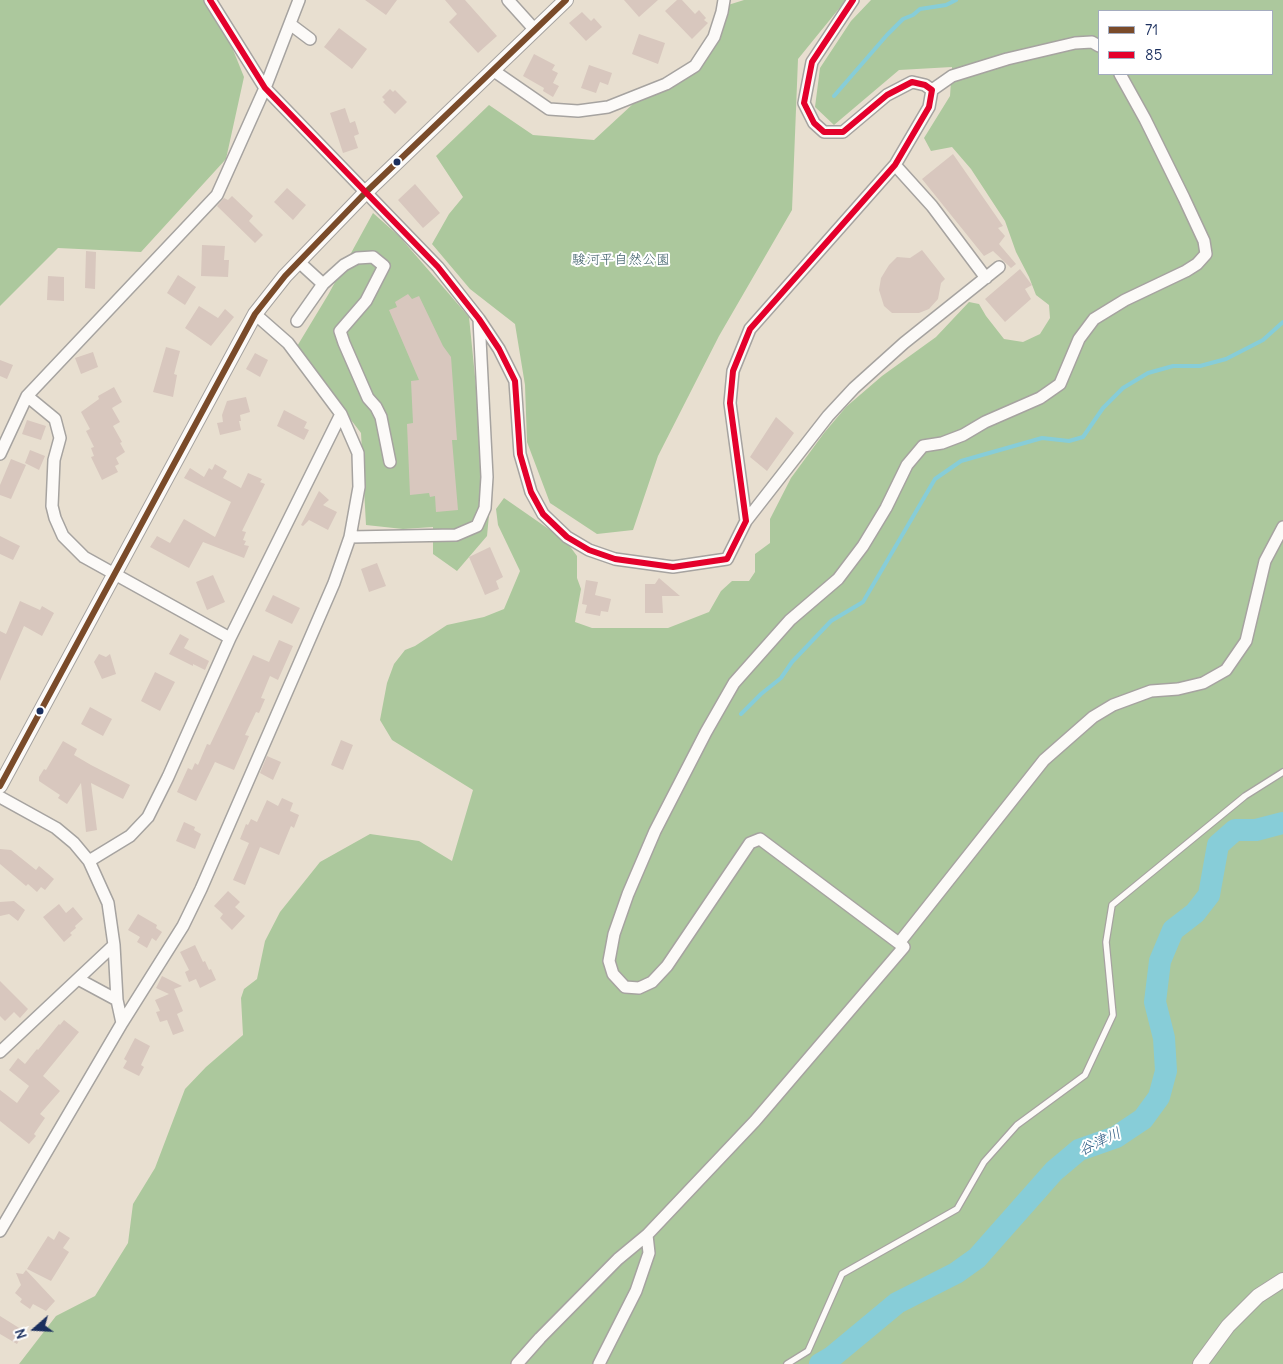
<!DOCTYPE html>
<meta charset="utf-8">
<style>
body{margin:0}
#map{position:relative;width:1283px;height:1364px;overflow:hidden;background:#e8dfd0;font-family:Delius,sans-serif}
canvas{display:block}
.legend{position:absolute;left:1098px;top:10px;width:175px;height:65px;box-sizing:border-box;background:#fff;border:1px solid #a4acbf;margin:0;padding:6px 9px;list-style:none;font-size:15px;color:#1b2f5e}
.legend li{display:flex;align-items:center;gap:10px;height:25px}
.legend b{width:25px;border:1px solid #a4acbf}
.north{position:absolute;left:10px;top:1304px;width:50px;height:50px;-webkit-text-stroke:4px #fff;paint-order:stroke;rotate:251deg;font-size:14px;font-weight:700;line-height:20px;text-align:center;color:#1b2f5e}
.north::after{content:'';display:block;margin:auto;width:18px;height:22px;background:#1b2f5e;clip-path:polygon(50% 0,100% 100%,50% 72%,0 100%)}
</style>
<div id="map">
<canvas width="1283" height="1364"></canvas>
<ul class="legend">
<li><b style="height:6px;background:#7a4b2a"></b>71</li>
<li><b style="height:6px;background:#e4002b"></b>85</li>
</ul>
<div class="north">N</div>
</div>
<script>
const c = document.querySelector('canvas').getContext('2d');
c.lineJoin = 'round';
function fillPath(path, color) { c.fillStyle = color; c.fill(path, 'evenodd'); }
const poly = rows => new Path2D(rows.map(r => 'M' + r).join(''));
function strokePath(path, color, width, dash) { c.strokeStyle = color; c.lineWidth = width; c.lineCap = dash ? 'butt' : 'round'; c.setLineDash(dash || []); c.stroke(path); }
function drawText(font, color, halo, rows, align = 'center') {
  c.font = font + ' Delius,"Klee One",sans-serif'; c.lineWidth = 4; c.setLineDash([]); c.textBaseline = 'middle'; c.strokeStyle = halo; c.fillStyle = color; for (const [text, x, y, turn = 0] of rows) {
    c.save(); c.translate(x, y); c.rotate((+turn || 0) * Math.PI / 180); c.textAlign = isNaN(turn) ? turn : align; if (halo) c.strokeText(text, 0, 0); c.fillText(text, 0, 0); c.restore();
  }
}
fillPath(poly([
 [0,0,213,0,244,77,226,159,141,252,58,248,0,306],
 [744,0,846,0,798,59,792,210,719,336,658,456,633,530,597,534,550,503,527,442,525,385,515,324,470,289,432,244,449,214,463,197,436,156,489,105,533,135,594,140,634,103,670,85,717,39,728,5],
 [871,0,1283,0,1283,1364,19,1364,56,1316,95,1296,128,1243,133,1204,155,1168,185,1089,206,1067,243,1035,241,998,244,989,257,979,265,941,280,912,320,862,370,834,419,841,452,861,473,790,392,740,380,720,387,683,394,664,405,650,415,646,447,625,484,617,504,609,520,571,498,525,496,509,504,498,566,541,577,556,577,578,581,589,575,622,592,628,668,628,709,612,721,591,732,581,749,581,755,572,755,554,770,543,770,519,791,478,824,433,846,407,882,376,936,337,969,302,979,304,986,316,1004,339,1023,342,1040,334,1050,318,1049,305,1036,295,1029,277,1016,252,1005,221,971,169,952,147,931,151,924,138,950,96,952,67,899,70,834,125,815,107,820,68,851,21],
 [1099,11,1272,11,1272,74,1099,74],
 [373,213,399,236,469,317,489,515,487,536,457,571,433,554,433,527,403,529,366,525,361,433,296,348,328,295]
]), '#acc89d');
strokePath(poly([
 [834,96,887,35,903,19,913,15,920,9,946,5,956,0],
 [741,714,761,694,781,678,792,662,831,621,863,602,935,479,961,461,1042,438,1069,441,1083,437,1103,408,1123,388,1148,373,1173,366,1200,366,1226,359,1263,340,1283,322]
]), '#87cdd8', 4);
strokePath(poly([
 [820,1364,832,1357,897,1303,956,1273,977,1258,1054,1171,1079,1150,1116,1137,1143,1119,1159,1097,1166,1071,1164,1038,1155,1002,1160,961,1173,930,1195,913,1209,895,1218,845,1235,830,1256,830,1283,823]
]), '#87cdd8', 22);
fillPath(poly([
 [365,0,397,0,386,15],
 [445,0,465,0,497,36,478,53,449,22,457,14],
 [624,0,658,0,639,17],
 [677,0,682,0,695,14,699,10,706,18,704,20,708,23,692,39,665,11],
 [582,12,591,21,594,18,602,27,586,41,569,23],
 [339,28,367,49,352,69,324,47],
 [639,34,665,43,658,64,632,54],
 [534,54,555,65,552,70,558,73,553,83,559,86,553,97,543,91,544,88,523,76],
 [589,65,612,73,608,85,600,82,596,93,581,88],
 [390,89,393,92,395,90,407,102,395,114,383,102,385,100,382,97],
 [345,108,350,123,355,121,359,134,354,136,358,148,343,153,330,113],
 [953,154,1003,226,998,228,1005,236,999,244,1016,264,1011,268,993,251,984,256,922,179],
 [415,184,440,213,423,228,398,200],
 [287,188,306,205,293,220,274,202],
 [232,196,253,216,249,221,263,235,255,243,217,206,224,198,228,200],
 [202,245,225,246,224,260,229,260,228,277,201,276],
 [922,250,945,279,941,283,938,299,929,309,919,313,892,313,884,306,879,290,881,278,889,265,897,257,910,258],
 [86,251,96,252,95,289,85,288],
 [1020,269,1032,285,1025,289,1031,299,1005,322,985,299],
 [178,275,196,287,185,305,167,293],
 [48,276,64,277,64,301,47,300],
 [408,294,412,299,419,296,443,346,451,357,457,440,452,440,458,510,436,512,435,496,430,497,429,493,410,495,407,424,413,423,411,381,419,380,389,310,397,307,395,302],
 [199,306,218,318,225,309,234,317,211,346,185,328],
 [166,347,180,351,174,374,177,375,173,397,153,392],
 [93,352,98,367,81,374,75,358],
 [255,353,268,360,260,377,246,369],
 [0,360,13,365,7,379,0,376],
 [114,387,122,402,112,408,120,422,113,426,122,442,120,443,125,452,116,458,119,464,115,466,118,472,102,480,91,457,94,456,91,448,94,447,86,431,90,429,81,412,99,399,98,396],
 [246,397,250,412,240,415,241,421,239,421,241,430,220,435,217,423,223,422,222,415,227,401],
 [284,410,307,422,304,428,309,430,304,440,277,426],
 [776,417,794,433,767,471,750,457],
 [27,420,46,426,41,440,22,434],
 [30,450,45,456,39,470,25,463],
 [11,459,26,465,11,499,0,495,0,485],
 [215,464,227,471,223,478,241,488,248,473,262,479,260,482,265,484,242,531,246,532,243,540,246,541,244,545,249,546,244,558,203,542,189,568,150,547,157,536,170,543,184,519,215,537,231,502,184,478,190,468,204,477,209,468,212,470],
 [319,491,329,500,323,505,337,512,328,530,309,520,303,526,301,525],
 [0,536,20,546,13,560,0,554],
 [490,547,503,577,496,581,499,589,485,595,469,557],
 [377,563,386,586,369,592,361,569],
 [213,575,225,602,207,610,196,582],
 [659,578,680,596,662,596,663,613,645,613,645,584,655,584],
 [586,580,598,582,595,595,611,599,608,612,601,611,600,616,585,613,587,605,582,604],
 [273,595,300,608,292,624,265,611],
 [20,601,40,610,42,606,54,613,42,636,24,626,0,681,0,631,6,634],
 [180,634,189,639,184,648,209,661,205,670,193,664,193,666,169,654],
 [279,640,293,646,278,680,270,676,261,698,265,699,259,713,256,712,245,735,249,736,234,770,215,762,196,801,177,792,188,768,192,770,195,763,198,765,207,744,210,745,253,655,269,662],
 [99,654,106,657,110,654,116,674,102,679,94,662],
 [155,672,175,682,160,711,141,701],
 [90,707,112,719,103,736,81,724],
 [341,740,353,745,343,770,331,765],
 [63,741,77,749,74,755,91,765,130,785,123,799,91,783,97,830,86,832,81,783,67,804,58,798,60,795,39,781,39,777,44,769,46,770],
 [267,756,281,762,273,780,260,773],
 [282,798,293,803,290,811,299,815,294,828,291,826,279,855,260,847,245,885,233,880,249,843,240,839,246,824,248,825,251,819,257,822,267,800,278,806],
 [184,822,195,827,194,830,201,834,195,849,176,841],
 [0,849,11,850,36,870,39,866,54,879,45,890,41,887,37,892,28,884,26,886,0,864],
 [228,891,240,902,235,907,245,916,232,930,220,918,223,914,214,906],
 [14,901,25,910,18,921,9,914,0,916,0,902],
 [59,904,66,913,73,907,83,919,75,926,76,928,70,933,72,935,64,942,43,917],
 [138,914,157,925,156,928,162,932,156,941,152,938,147,948,137,942,140,937,128,930],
 [195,945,203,962,205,961,209,970,211,969,216,980,200,988,196,979,189,982,185,972,189,970,180,952],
 [162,976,182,986,174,989,183,1011,177,1014,184,1031,173,1035,167,1020,160,1022,156,1012,160,1011,155,1000,169,994,156,988],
 [0,981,28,1009,20,1018,14,1012,5,1021,0,1016],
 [64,1020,79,1032,43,1076,60,1091,40,1114,45,1118,34,1134,36,1136,29,1144,0,1121,0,1090,17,1103,29,1086,9,1070,18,1058,25,1064,37,1049,38,1050,59,1024,60,1025],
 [135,1038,150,1046,141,1065,144,1067,139,1076,123,1068,127,1061,124,1059],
 [59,1231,70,1238,63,1248,69,1252,51,1281,27,1269,48,1236,54,1240],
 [26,1270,55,1301,46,1311,33,1304,30,1309,20,1302,22,1299,15,1293,21,1285,16,1273,23,1274],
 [0,1316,24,1331,17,1344,0,1334]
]), '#d8c7be');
const service = poly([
 [787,1364,808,1351,842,1274,957,1209,984,1162,1017,1125,1085,1075,1113,1015,1106,942,1112,905,1245,796,1283,772]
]);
const minor = poly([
 [210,0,265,88,438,267,479,319,499,349,515,381,520,454,531,492,543,514,567,537,589,550,615,559,673,567,727,559,746,521,730,403,733,371,750,329,895,165,929,107,932,90,925,85,912,82,887,95,843,132,824,132,814,123,804,103,812,62,853,0],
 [508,0,535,30],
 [290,24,310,39],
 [494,71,549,109,578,111,608,107,666,84,695,66,714,37,722,12,724,0],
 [932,90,952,76,1007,59,1075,43,1092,42,1099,46],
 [895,165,932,206,986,278],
 [323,284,344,265,357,258,373,257,384,266,366,301,340,331,344,343,368,398,376,407,381,417,390,462],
 [297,321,323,284,299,262],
 [27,396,55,419,60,438,54,460,52,506,55,518,63,536,84,557,230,638],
 [0,454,27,396,217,195,265,88,299,0],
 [746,521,828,416,854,388,904,343,999,267],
 [350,537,456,535,477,526,485,508,487,477,479,319],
 [0,797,56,828,74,843,89,861,108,903,114,945,117,1000,122,1023],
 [89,861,130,836,148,817,168,777,230,638,341,414],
 [899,943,1044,760,1093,717,1113,705,1151,691,1178,689,1203,683,1226,670,1246,641,1265,561,1283,527],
 [78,979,117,1000],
 [0,1052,114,945],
 [0,1231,122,1023,183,926,201,889,305,650,334,583,350,537,359,487,358,453,341,414,288,343,255,314],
 [517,1364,540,1338,618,1259,647,1235,755,1121,904,947,760,839,750,843,667,966,652,982,639,988,625,987,613,974,609,961,614,934,628,894,655,831,706,732,734,683,790,620,838,579,863,546,886,508,907,465,923,446,942,443,963,435,985,422,1040,398,1060,384,1079,339,1094,319,1125,300,1186,271,1197,264,1206,254,1204,241,1184,198,1145,119,1120,74],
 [599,1364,636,1291,649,1253,647,1235]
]);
const tertiary = poly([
 [0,786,255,314,285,276,365,193,566,0],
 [1200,1364,1228,1326,1258,1296,1283,1280]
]);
strokePath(service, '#a6a3a0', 8);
strokePath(minor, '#a6a3a0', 14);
strokePath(tertiary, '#a6a3a0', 16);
strokePath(service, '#fcfaf8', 5.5);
strokePath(minor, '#fcfaf8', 11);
strokePath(tertiary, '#fcfaf8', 14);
strokePath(poly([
 [0,786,255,314,285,276,365,193,566,0]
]), '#7a4b2a', 6);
strokePath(poly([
 [210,0,265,88,438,267,479,319,499,349,515,381,520,454,531,492,543,514,567,537,589,550,615,559,673,567,727,559,746,521,730,403,733,371,750,329,895,165,929,107,932,90,925,85,912,82,887,95,843,132,824,132,814,123,804,103,812,62,853,0]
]), '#e4002b', 6);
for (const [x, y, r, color] of [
 [397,162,4.5,"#1b2f5e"],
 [40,711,4.5,"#1b2f5e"]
]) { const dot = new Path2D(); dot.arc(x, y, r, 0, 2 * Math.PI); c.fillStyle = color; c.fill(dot); strokePath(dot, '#fff', 2); }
drawText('14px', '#41616b', '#fff', [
 ["駿河平自然公園",621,260]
]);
drawText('italic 15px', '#2f5c84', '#fff', [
 ["谷津川",1100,1142,-25]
]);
</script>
